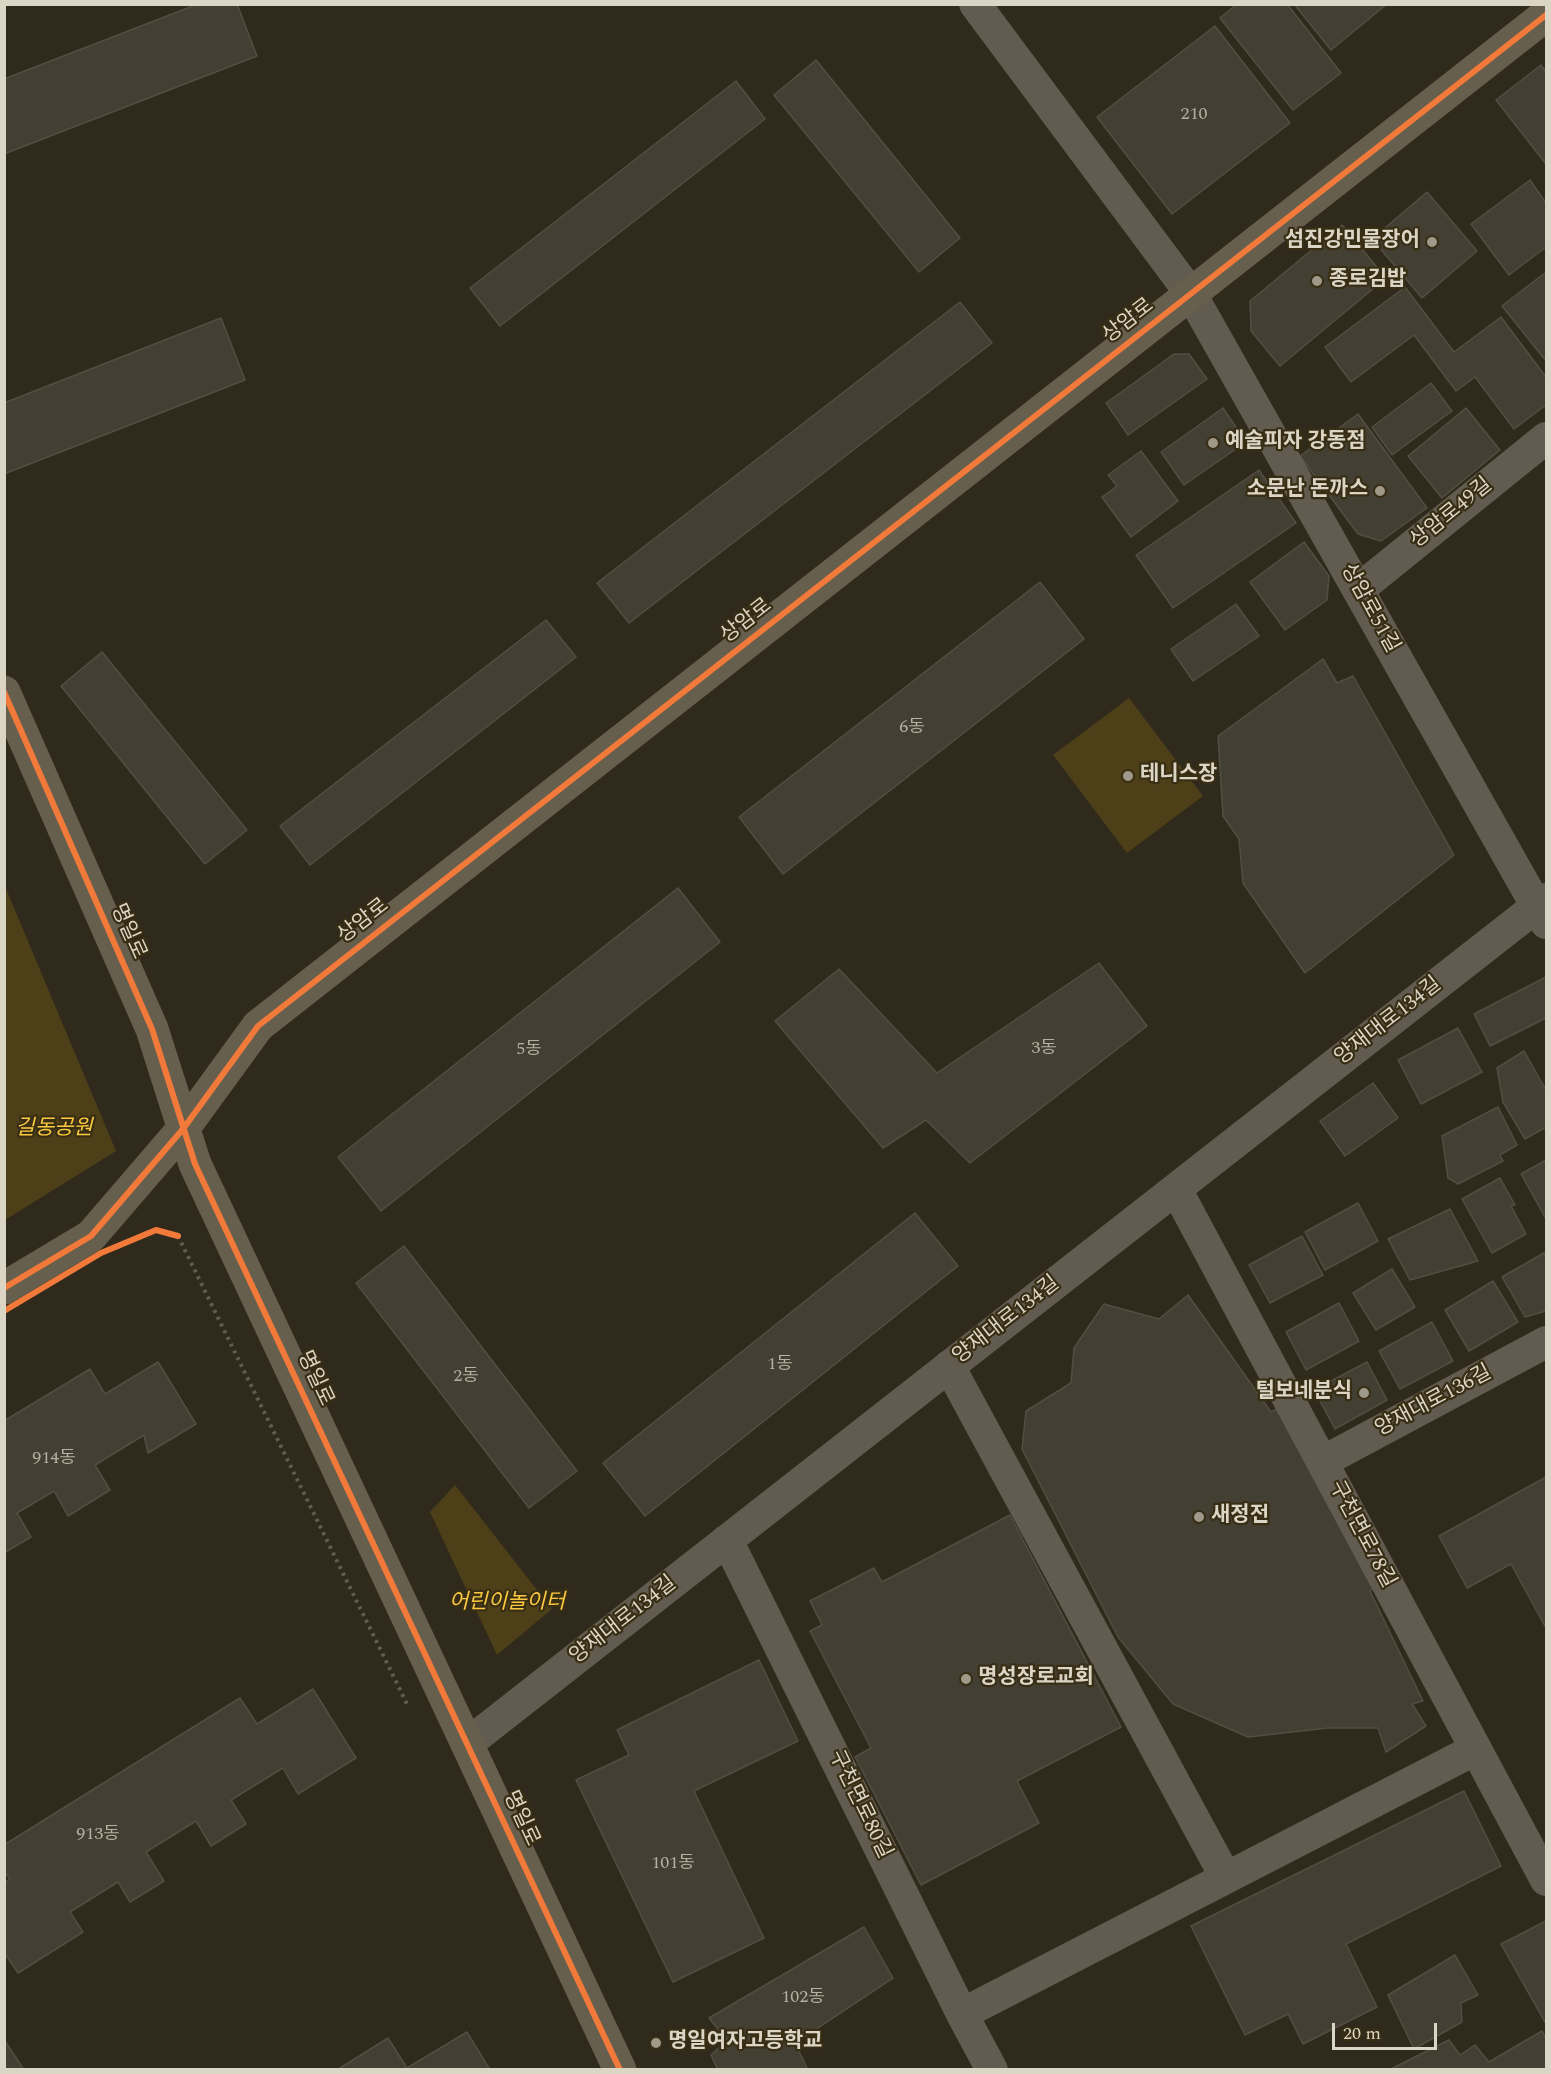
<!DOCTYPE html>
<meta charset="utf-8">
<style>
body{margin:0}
#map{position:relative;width:1551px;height:2074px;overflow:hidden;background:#302a1c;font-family:Spectral,serif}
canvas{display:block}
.frame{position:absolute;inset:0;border:6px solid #dbd5c6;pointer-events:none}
.scale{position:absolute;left:1332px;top:2023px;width:105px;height:27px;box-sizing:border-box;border:3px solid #dbd5c6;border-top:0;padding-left:8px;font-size:18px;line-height:21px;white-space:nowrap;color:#dbd5c6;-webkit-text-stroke:4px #382e14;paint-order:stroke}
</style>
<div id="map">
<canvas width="1551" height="2074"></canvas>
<div class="frame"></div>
<div class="scale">20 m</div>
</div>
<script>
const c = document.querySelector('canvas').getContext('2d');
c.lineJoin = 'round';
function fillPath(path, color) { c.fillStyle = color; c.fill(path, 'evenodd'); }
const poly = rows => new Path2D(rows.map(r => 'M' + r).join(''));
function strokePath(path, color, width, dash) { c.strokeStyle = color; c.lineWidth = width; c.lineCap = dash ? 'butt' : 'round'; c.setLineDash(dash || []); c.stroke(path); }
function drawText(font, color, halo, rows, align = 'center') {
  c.font = font + ' Spectral,"Noto Sans KR",serif'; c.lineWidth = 4.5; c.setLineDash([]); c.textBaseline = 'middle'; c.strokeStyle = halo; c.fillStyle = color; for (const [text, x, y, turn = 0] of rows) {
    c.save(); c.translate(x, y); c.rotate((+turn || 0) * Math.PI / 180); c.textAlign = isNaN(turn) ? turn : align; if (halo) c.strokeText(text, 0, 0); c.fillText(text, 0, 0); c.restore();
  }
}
fillPath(poly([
 [1129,698,1203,796,1127,853,1053,755],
 [4,884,116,1151,5,1220,4,1220],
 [455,1485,552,1609,497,1655,430,1512]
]), '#4d3f18');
const building = poly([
 [198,4,237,4,257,56,4,154,4,79,198,4],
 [1237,4,1287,4,1341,73,1293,110,1220,18,1237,4],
 [1294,4,1387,4,1331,50,1294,4],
 [1215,26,1290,123,1172,214,1097,117,1215,26],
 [816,60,960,238,919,272,774,95,816,60],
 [1541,65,1546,72,1546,164,1496,100,1541,65],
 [736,81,765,119,500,326,470,288,736,81],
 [1530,180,1546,203,1546,247,1509,275,1471,224,1530,180],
 [1427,192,1477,251,1422,298,1372,239,1427,192],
 [1342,225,1386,278,1280,366,1251,331,1250,301,1342,225],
 [1546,272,1546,361,1502,306,1546,272],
 [1405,287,1454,352,1501,317,1546,377,1546,405,1514,429,1475,377,1456,391,1414,335,1351,382,1325,347,1405,287],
 [960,302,992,343,629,623,597,583,960,302],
 [221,318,245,380,4,474,4,403,221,318],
 [1174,354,1189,354,1207,379,1128,435,1106,403,1174,354],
 [1431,383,1452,411,1392,455,1372,427,1431,383],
 [1223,408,1246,442,1184,485,1161,452,1223,408],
 [1466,408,1500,450,1442,498,1408,456,1466,408],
 [1358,414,1427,508,1381,541,1358,534,1300,456,1358,414],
 [1141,451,1178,501,1131,537,1102,497,1117,486,1108,475,1141,451],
 [1259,470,1296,523,1173,608,1136,555,1259,470],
 [1304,542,1329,576,1327,600,1285,630,1250,582,1304,542],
 [1040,582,1084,639,783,874,739,817,1040,582],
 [1236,604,1259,636,1193,681,1171,649,1236,604],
 [546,620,576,657,310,865,280,826,546,620],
 [102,652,247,830,205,864,61,686,102,652],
 [1323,659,1337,683,1353,676,1454,855,1305,973,1243,883,1239,839,1223,816,1218,736,1323,659],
 [678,888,720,942,381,1211,338,1157,678,888],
 [1099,963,1147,1026,970,1163,926,1120,883,1148,775,1021,839,969,937,1073,1099,963],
 [1546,977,1546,1018,1490,1046,1474,1014,1546,977],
 [1458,1028,1482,1072,1421,1104,1398,1060,1458,1028],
 [1524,1051,1546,1090,1546,1127,1525,1139,1503,1102,1497,1068,1524,1051],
 [1373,1083,1398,1118,1345,1156,1320,1121,1373,1083],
 [1498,1107,1517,1145,1500,1155,1503,1161,1458,1184,1448,1178,1442,1136,1498,1107],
 [1546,1160,1546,1217,1545,1217,1521,1174,1546,1160],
 [1500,1178,1515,1205,1511,1206,1526,1234,1492,1253,1462,1199,1500,1178],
 [1358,1203,1378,1241,1325,1270,1305,1232,1358,1203],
 [1450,1209,1478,1261,1410,1280,1388,1239,1450,1209],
 [915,1213,958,1266,645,1516,603,1463,915,1213],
 [1302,1236,1323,1275,1270,1303,1249,1265,1302,1236],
 [404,1246,577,1471,529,1508,356,1283,404,1246],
 [1544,1253,1546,1257,1546,1311,1525,1317,1502,1277,1544,1253],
 [1392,1269,1415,1307,1376,1330,1353,1293,1392,1269],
 [1493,1281,1518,1322,1469,1351,1445,1310,1493,1281],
 [1188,1295,1271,1412,1281,1407,1378,1585,1370,1591,1423,1701,1412,1704,1426,1726,1386,1752,1378,1728,1328,1728,1248,1737,1173,1704,1118,1637,1022,1449,1026,1411,1071,1383,1074,1348,1104,1304,1159,1319,1188,1295],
 [1339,1303,1359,1341,1306,1370,1286,1332,1339,1303],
 [1432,1322,1453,1361,1400,1389,1379,1351,1432,1322],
 [158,1362,196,1424,148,1453,144,1435,95,1465,110,1490,68,1516,54,1491,17,1513,31,1537,4,1553,4,1421,90,1369,105,1394,158,1362],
 [1367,1362,1387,1400,1335,1429,1314,1390,1367,1362],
 [1546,1477,1546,1628,1511,1564,1467,1588,1439,1536,1546,1477],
 [1010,1515,1121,1727,1017,1781,1039,1823,921,1885,855,1757,871,1748,810,1631,822,1625,810,1601,874,1568,882,1582,1010,1515],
 [759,1660,798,1741,694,1791,764,1938,673,1982,576,1780,629,1755,617,1730,759,1660],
 [313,1689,356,1758,298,1794,283,1768,231,1800,246,1824,211,1846,196,1821,146,1852,164,1881,130,1902,118,1882,70,1912,83,1932,18,1973,4,1952,4,1883,10,1879,4,1871,4,1845,240,1698,257,1724,313,1689],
 [1464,1791,1501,1866,1346,1944,1377,2007,1303,2044,1288,2014,1245,2035,1191,1926,1464,1791],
 [1546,1921,1546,2024,1501,1944,1546,1921],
 [864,1927,893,1978,795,2043,808,2070,718,2070,711,2055,727,2040,709,2018,864,1927],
 [1455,1955,1478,1995,1461,2003,1462,2022,1414,2049,1388,1995,1455,1955],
 [1542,2031,1546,2038,1546,2070,1389,2070,1449,2040,1460,2055,1475,2045,1489,2062,1542,2031],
 [467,2032,490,2070,337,2070,388,2038,407,2068,467,2032],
 [5,2041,24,2070,4,2070,5,2041]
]);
fillPath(building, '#443f33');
strokePath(building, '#534e42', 1.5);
strokePath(poly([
 [178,1236,408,1706]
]), '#615c51', 4, [3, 4.5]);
strokePath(poly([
 [975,4,1191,294,1546,923],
 [1358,590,1546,438],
 [1176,1189,1546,1880],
 [949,1366,1226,1878],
 [1322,1462,1546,1342],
 [727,1540,962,2014,992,2070],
 [467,1744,1546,899],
 [962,2014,1476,1749]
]), '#615c4f', 32);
strokePath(poly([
 [4,692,152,1029,195,1164,620,2070],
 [4,1288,91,1236,183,1129,258,1026,1546,15]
]), '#665f4e', 33);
strokePath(poly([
 [4,692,152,1029,195,1164,620,2070],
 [4,1288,91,1236,183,1129,258,1026,1546,15],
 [4,1311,101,1253,156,1230,178,1236]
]), '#f17a3a', 6);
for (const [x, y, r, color] of [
 [1432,242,6,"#9f998a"],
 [1317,281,6,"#9f998a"],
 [1213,443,6,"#9f998a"],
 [1380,491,6,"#9f998a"],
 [1128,776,6,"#9f998a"],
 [1364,1393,6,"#9f998a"],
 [1199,1517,6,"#9f998a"],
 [966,1679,6,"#9f998a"],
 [656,2043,6,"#9f998a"]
]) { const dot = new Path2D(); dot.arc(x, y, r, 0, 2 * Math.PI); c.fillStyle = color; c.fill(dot); strokePath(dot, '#382e14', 2); }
drawText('18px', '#b5b0a1', null, [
 ["210",1194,115],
 ["6동",912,728],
 ["3동",1044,1049],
 ["5동",529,1050],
 ["1동",780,1365],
 ["2동",466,1377],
 ["914동",54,1459],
 ["913동",98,1835],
 ["101동",673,1864],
 ["102동",803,1998]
]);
drawText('bold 21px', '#dbd5c6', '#382e14', [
 ["섬진강민물장어",1420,242,"right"],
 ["종로김밥",1329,281],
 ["예술피자 강동점",1225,443],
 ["소문난 돈까스",1368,491,"right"],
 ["테니스장",1140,776],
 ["털보네분식",1352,1393,"right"],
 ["새정전",1211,1517],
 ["명성장로교회",978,1679],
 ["명일여자고등학교",668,2043]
], 'left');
drawText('21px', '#dbd5c6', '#382e14', [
 ["상암로",1129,322,-38],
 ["상암로49길",1452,514,-39],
 ["상암로51길",1369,609,61],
 ["상암로",747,622,-38],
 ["상암로",364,922,-38],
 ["명일로",127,932,66],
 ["양재대로134길",1389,1022,-38],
 ["양재대로134길",1007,1321,-38],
 ["명일로",314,1379,65],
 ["양재대로136길",1434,1402,-28],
 ["구천면로78길",1361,1535,62],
 ["양재대로134길",624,1621,-38],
 ["구천면로80길",859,1805,64],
 ["명일로",520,1819,65]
]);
drawText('italic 21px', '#fbc940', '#382e14', [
 ["길동공원",54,1130],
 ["어린이놀이터",507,1604]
]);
</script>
